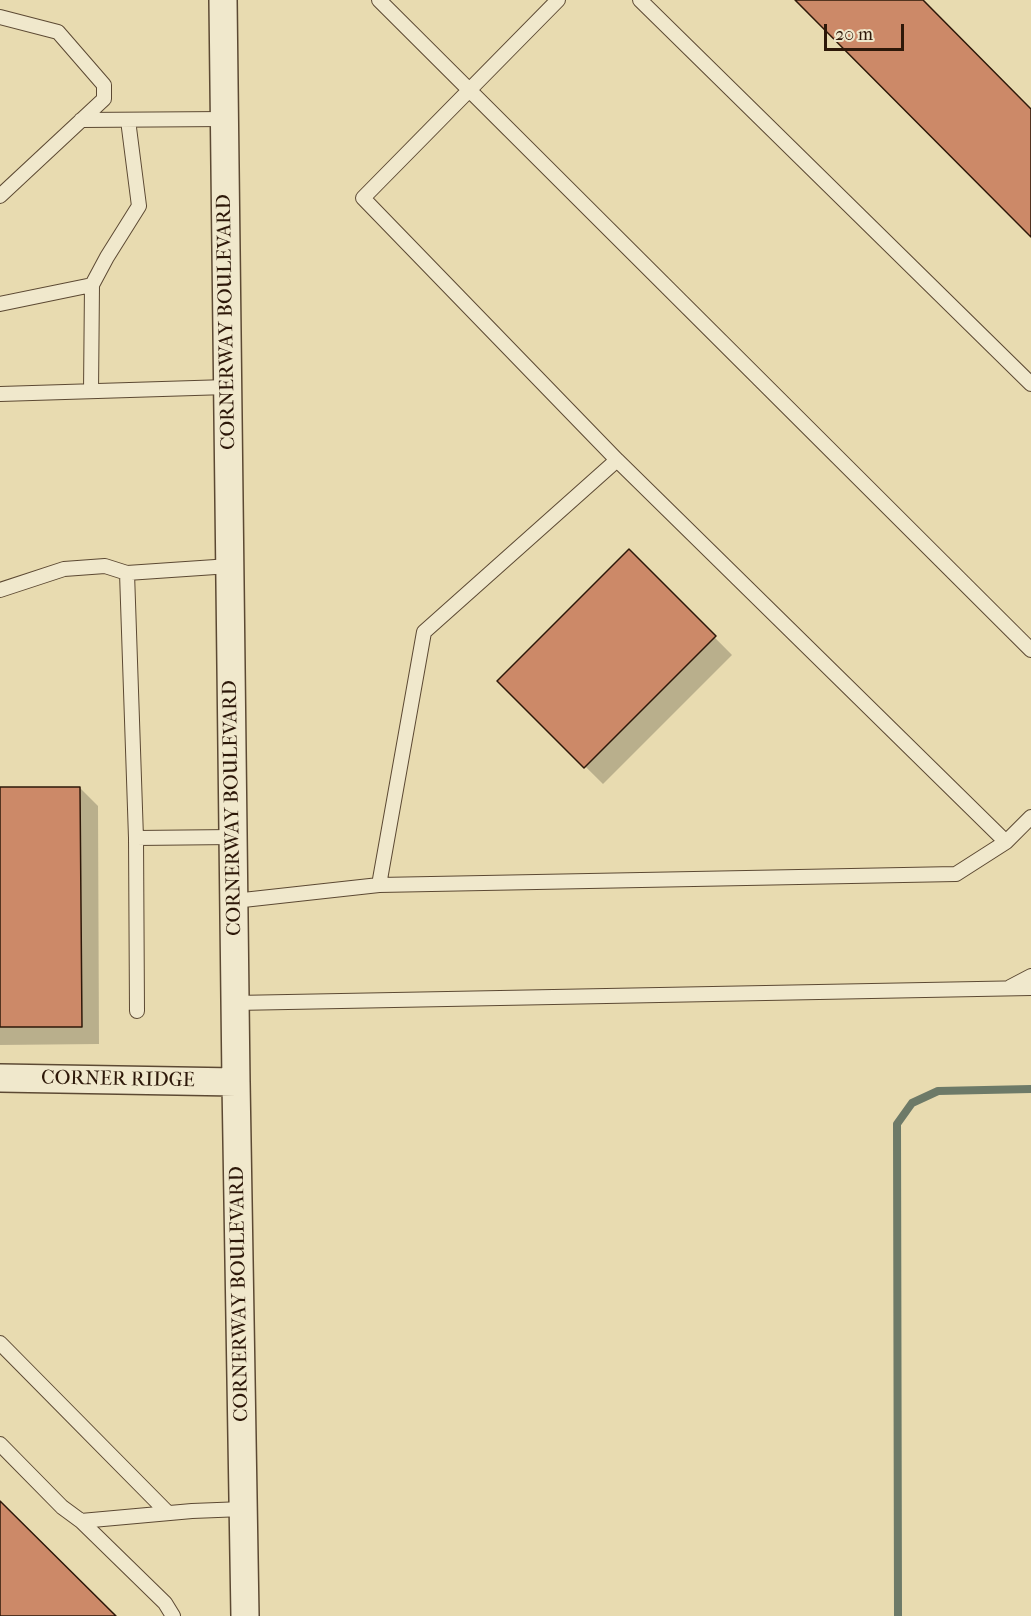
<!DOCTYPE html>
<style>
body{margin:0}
#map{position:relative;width:1031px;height:1616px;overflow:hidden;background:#e8dbb0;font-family:"IM FELL French Canon",serif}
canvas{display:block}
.scale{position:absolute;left:824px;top:24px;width:80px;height:27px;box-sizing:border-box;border:3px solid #2d1809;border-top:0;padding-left:8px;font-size:18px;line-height:21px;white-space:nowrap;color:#2d1809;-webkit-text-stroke:4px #f0e8cc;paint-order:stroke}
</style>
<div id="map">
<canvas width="1031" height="1616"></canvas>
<div class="scale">20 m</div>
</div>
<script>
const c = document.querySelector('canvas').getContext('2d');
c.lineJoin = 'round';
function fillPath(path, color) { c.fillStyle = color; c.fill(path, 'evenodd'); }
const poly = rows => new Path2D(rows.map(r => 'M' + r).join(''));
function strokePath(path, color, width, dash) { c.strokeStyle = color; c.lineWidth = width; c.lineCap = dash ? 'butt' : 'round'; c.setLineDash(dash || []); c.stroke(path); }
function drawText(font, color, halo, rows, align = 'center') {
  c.font = font + ' "IM FELL French Canon",serif'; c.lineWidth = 5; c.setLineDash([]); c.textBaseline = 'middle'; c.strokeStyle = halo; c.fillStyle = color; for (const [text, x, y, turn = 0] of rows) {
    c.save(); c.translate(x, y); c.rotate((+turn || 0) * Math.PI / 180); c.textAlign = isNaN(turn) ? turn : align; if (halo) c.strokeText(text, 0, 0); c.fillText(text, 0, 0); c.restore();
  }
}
fillPath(poly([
 [629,551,732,655,603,784,499,681],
 [0,788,80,788,98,806,99,1044,0,1045]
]), '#0003');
strokePath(poly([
 [898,1616,897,1124,912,1103,938,1091,1031,1089]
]), '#6d7a68', 8);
const building = poly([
 [795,0,923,0,1031,109,1031,237,795,0],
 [629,549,716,636,584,768,497,681,629,549],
 [0,787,80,787,82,1027,0,1027,0,787],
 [0,1501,116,1616,0,1616,0,1501]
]);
fillPath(building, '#cc8968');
strokePath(building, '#2d1809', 1.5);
const service = poly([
 [379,0,1031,650],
 [640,0,1031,384],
 [0,17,58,32,104,85,104,99,0,196],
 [81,120,225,119],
 [0,304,92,285],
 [91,391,92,285,107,257,139,206,128,120],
 [0,394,227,387],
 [617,460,1006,842],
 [127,573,136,838,233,837],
 [0,590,64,569,105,566,127,573,230,566],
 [136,838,137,1011],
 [379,885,424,632,617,460,363,198,558,0],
 [234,901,379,885,956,874,1006,842,1031,817],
 [1010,987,1031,976],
 [235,1003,1031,988],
 [0,1343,168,1513],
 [0,1444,62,1507,81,1521,192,1511,243,1509],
 [81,1521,165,1603,173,1616]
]);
const minor = poly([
 [223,0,236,1082,245,1616],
 [0,1078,236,1082]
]);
strokePath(service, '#5c4933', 16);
strokePath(minor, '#5c4933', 30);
strokePath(service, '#f0e8cc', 14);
strokePath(minor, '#f0e8cc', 27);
drawText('20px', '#2d1809', '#f0e8cc', [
 ["CORNERWAY BOULEVARD",227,322,-91],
 ["CORNERWAY BOULEVARD",233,808,-91],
 ["CORNER RIDGE",118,1080,1],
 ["CORNERWAY BOULEVARD",240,1294,-91]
]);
</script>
